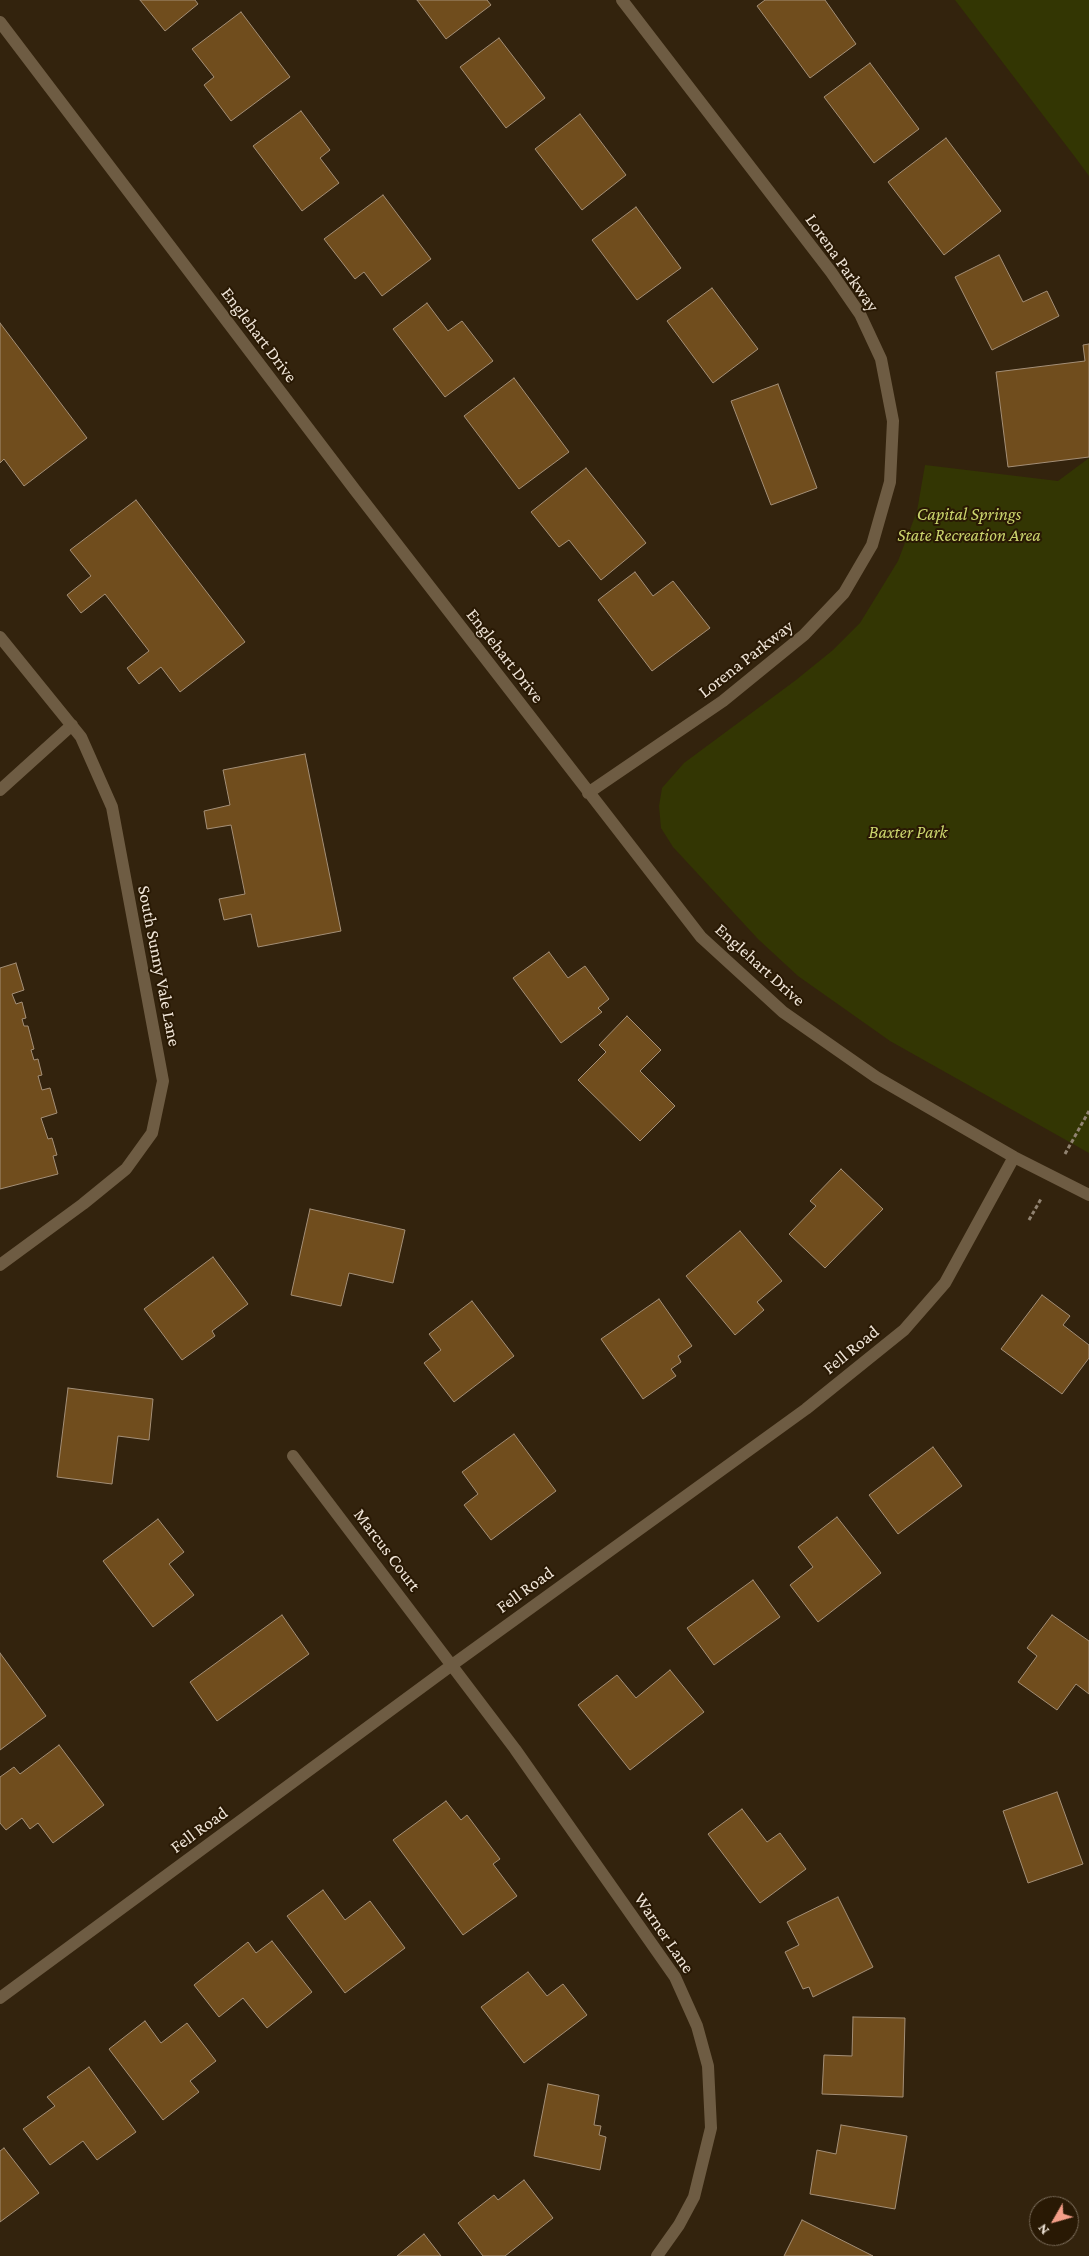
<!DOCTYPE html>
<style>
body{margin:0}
#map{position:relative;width:1089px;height:2256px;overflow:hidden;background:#33230d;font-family:"Crimson Pro",serif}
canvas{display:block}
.north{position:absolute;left:1029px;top:2196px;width:50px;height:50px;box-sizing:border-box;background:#291904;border:1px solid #796b59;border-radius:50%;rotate:232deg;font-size:14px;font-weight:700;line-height:20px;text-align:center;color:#f0e5d8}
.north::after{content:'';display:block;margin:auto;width:18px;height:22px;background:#f49e88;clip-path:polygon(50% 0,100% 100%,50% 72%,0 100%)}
</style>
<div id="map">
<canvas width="1089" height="2256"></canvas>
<div class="north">N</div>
</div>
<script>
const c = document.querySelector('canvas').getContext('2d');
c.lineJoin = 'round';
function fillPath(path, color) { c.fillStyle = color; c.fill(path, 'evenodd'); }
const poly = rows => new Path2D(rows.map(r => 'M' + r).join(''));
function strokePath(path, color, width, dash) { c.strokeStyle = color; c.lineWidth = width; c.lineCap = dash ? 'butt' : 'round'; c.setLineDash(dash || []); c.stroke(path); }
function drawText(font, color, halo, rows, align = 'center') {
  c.font = font + ' "Crimson Pro",serif'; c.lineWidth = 4; c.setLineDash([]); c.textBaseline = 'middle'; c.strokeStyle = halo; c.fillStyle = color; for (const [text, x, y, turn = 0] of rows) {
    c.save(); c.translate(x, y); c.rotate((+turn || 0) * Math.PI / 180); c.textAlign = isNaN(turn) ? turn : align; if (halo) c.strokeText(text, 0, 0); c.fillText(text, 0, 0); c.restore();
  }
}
fillPath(poly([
 [955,0,1089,0,1089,176,1075,157],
 [1089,458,1089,1153,890,1041,798,976,758,939,673,847,661,828,659,806,662,788,684,763,796,680,833,650,860,623,898,561,917,511,925,465,1058,481]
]), '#333603');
const building = poly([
 [140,0,195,0,198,4,165,31,140,0],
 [417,0,487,0,491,5,446,39,417,0],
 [765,0,825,0,856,44,810,78,757,6,765,0],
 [241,12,290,77,231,121,204,85,214,77,192,49,241,12],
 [499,38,545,98,506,128,460,67,499,38],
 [870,63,919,129,874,163,824,97,870,63],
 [301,111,330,150,320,158,339,183,302,211,253,146,301,111],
 [580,114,626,175,582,210,535,149,580,114],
 [946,138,1001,211,944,255,888,182,946,138],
 [383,195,431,259,382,296,364,272,355,279,324,239,383,195],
 [636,207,681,268,637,300,592,240,636,207],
 [999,255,1023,302,1047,291,1059,316,992,350,955,277,999,255],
 [712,288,758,349,713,383,667,321,712,288],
 [427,303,448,331,462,321,493,361,445,397,393,329,427,303],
 [0,323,87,438,24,486,4,459,0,463,0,323],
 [1089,344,1089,457,1008,467,996,372,1085,361,1083,345,1089,344],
 [514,378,569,452,519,489,464,416,514,378],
 [778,384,817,488,771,505,731,401,778,384],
 [586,468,646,543,601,580,569,540,559,547,531,512,586,468],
 [136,500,245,642,180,692,161,667,139,684,127,668,149,651,105,594,81,613,67,595,91,576,70,550,136,500],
 [635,572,653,596,673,581,710,628,652,671,598,600,635,572],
 [305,754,341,931,258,947,251,914,224,920,219,899,245,894,231,825,207,829,204,811,230,805,223,770,305,754],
 [549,952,568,978,585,966,609,999,598,1008,602,1012,561,1043,513,978,549,952],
 [16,963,24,990,12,994,16,1004,22,1002,26,1018,22,1019,24,1026,28,1026,34,1049,31,1050,34,1060,38,1059,42,1075,38,1076,42,1090,50,1088,57,1113,41,1118,48,1139,52,1138,57,1155,53,1156,58,1174,0,1189,0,968,16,963],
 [627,1016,661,1050,640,1071,675,1106,640,1141,578,1080,606,1052,599,1045,627,1016],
 [841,1169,883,1209,825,1268,789,1234,816,1206,810,1201,841,1169],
 [310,1209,405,1230,393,1283,349,1273,341,1306,291,1295,310,1209],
 [740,1231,782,1281,757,1302,764,1310,735,1335,686,1276,740,1231],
 [213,1257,248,1304,212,1331,215,1336,182,1360,144,1309,213,1257],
 [1042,1295,1070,1316,1063,1325,1089,1345,1089,1358,1062,1394,1001,1349,1042,1295],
 [659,1299,692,1346,678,1356,681,1362,671,1369,676,1376,643,1399,601,1339,659,1299],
 [472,1301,514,1356,454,1402,424,1363,441,1350,429,1334,472,1301],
 [68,1388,153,1399,149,1440,118,1436,112,1484,57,1477,68,1388],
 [514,1434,556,1491,491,1540,464,1505,478,1494,462,1472,514,1434],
 [933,1447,962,1486,898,1534,869,1495,933,1447],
 [837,1517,881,1573,818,1622,790,1585,813,1567,798,1547,837,1517],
 [158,1519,184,1552,169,1564,194,1595,153,1627,103,1561,158,1519],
 [753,1580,780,1617,714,1665,687,1628,753,1580],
 [282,1615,309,1654,217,1721,190,1682,282,1615],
 [1052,1615,1089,1641,1089,1694,1076,1684,1057,1710,1018,1682,1037,1656,1027,1648,1052,1615],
 [0,1653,46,1716,0,1750,0,1653],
 [670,1670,704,1712,630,1770,578,1705,617,1675,636,1698,670,1670],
 [59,1745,104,1805,53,1843,38,1823,30,1829,22,1818,6,1830,0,1823,0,1777,14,1767,20,1774,59,1745],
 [1057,1792,1083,1864,1028,1883,1003,1811,1057,1792],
 [446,1801,461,1820,467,1815,500,1859,493,1864,517,1896,463,1935,393,1840,446,1801],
 [742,1809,767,1842,780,1833,806,1869,760,1903,708,1834,742,1809],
 [323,1890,345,1920,370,1901,405,1948,345,1993,287,1916,323,1890],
 [838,1897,873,1967,813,1997,809,1987,803,1989,785,1952,799,1945,787,1922,838,1897],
 [272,1941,312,1992,267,2028,243,1998,219,2017,194,1985,248,1942,256,1953,272,1941],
 [528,1972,547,1996,563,1984,587,2015,524,2063,481,2007,528,1972],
 [853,2017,905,2018,903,2097,822,2094,824,2055,852,2056,853,2017],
 [145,2021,161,2043,187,2023,216,2061,190,2081,199,2092,163,2120,109,2049,145,2021],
 [89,2067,136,2132,97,2160,83,2141,50,2165,23,2129,55,2106,47,2097,89,2067],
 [548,2084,599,2095,594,2125,601,2126,599,2135,606,2137,600,2170,534,2156,548,2084],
 [841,2125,907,2136,895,2209,810,2194,817,2150,836,2154,841,2125],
 [4,2148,39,2193,0,2222,0,2151,4,2148],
 [524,2180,553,2218,505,2256,483,2256,458,2223,494,2195,498,2200,524,2180],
 [802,2220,873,2256,784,2256,802,2220],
 [424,2234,441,2256,397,2256,424,2234]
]);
fillPath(building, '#704d1d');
strokePath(building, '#a48f77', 1);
strokePath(poly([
 [1065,1154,1089,1111],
 [1029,1220,1041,1199]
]), '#918371', 3, [4, 2.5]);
strokePath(poly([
 [0,637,81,737,112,807,163,1081,152,1133,126,1169,83,1204,0,1265],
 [0,790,72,725]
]), '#6e5c43', 12);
strokePath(poly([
 [0,22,355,490,701,937,783,1012,876,1077,1014,1157,1089,1195],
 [588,793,723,701,804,635,844,593,872,545,890,482,893,421,881,359,860,314,831,272,622,0],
 [293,1456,515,1749,675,1977,697,2026,708,2066,711,2128,694,2197,679,2225,657,2256],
 [0,1998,452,1665,806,1409,904,1330,945,1283,1014,1157]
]), '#6e5c43', 12);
drawText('18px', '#f0e5d8', '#291904', [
 ["Lorena Parkway",842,263,55],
 ["Englehart Drive",259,335,53],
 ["Englehart Drive",505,656,52],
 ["Lorena Parkway",746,659,-38],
 ["Englehart Drive",760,965,42],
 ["South Sunny Vale Lane",159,966,79],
 ["Fell Road",851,1350,-39],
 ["Marcus Court",387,1550,53],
 ["Fell Road",525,1590,-36],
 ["Fell Road",199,1830,-36],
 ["Warner Lane",664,1933,56]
]);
drawText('italic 18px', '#cbd56d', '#291904', [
 ["Capital Springs",969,514],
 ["State Recreation Area",969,535],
 ["Baxter Park",908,832]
]);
</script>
